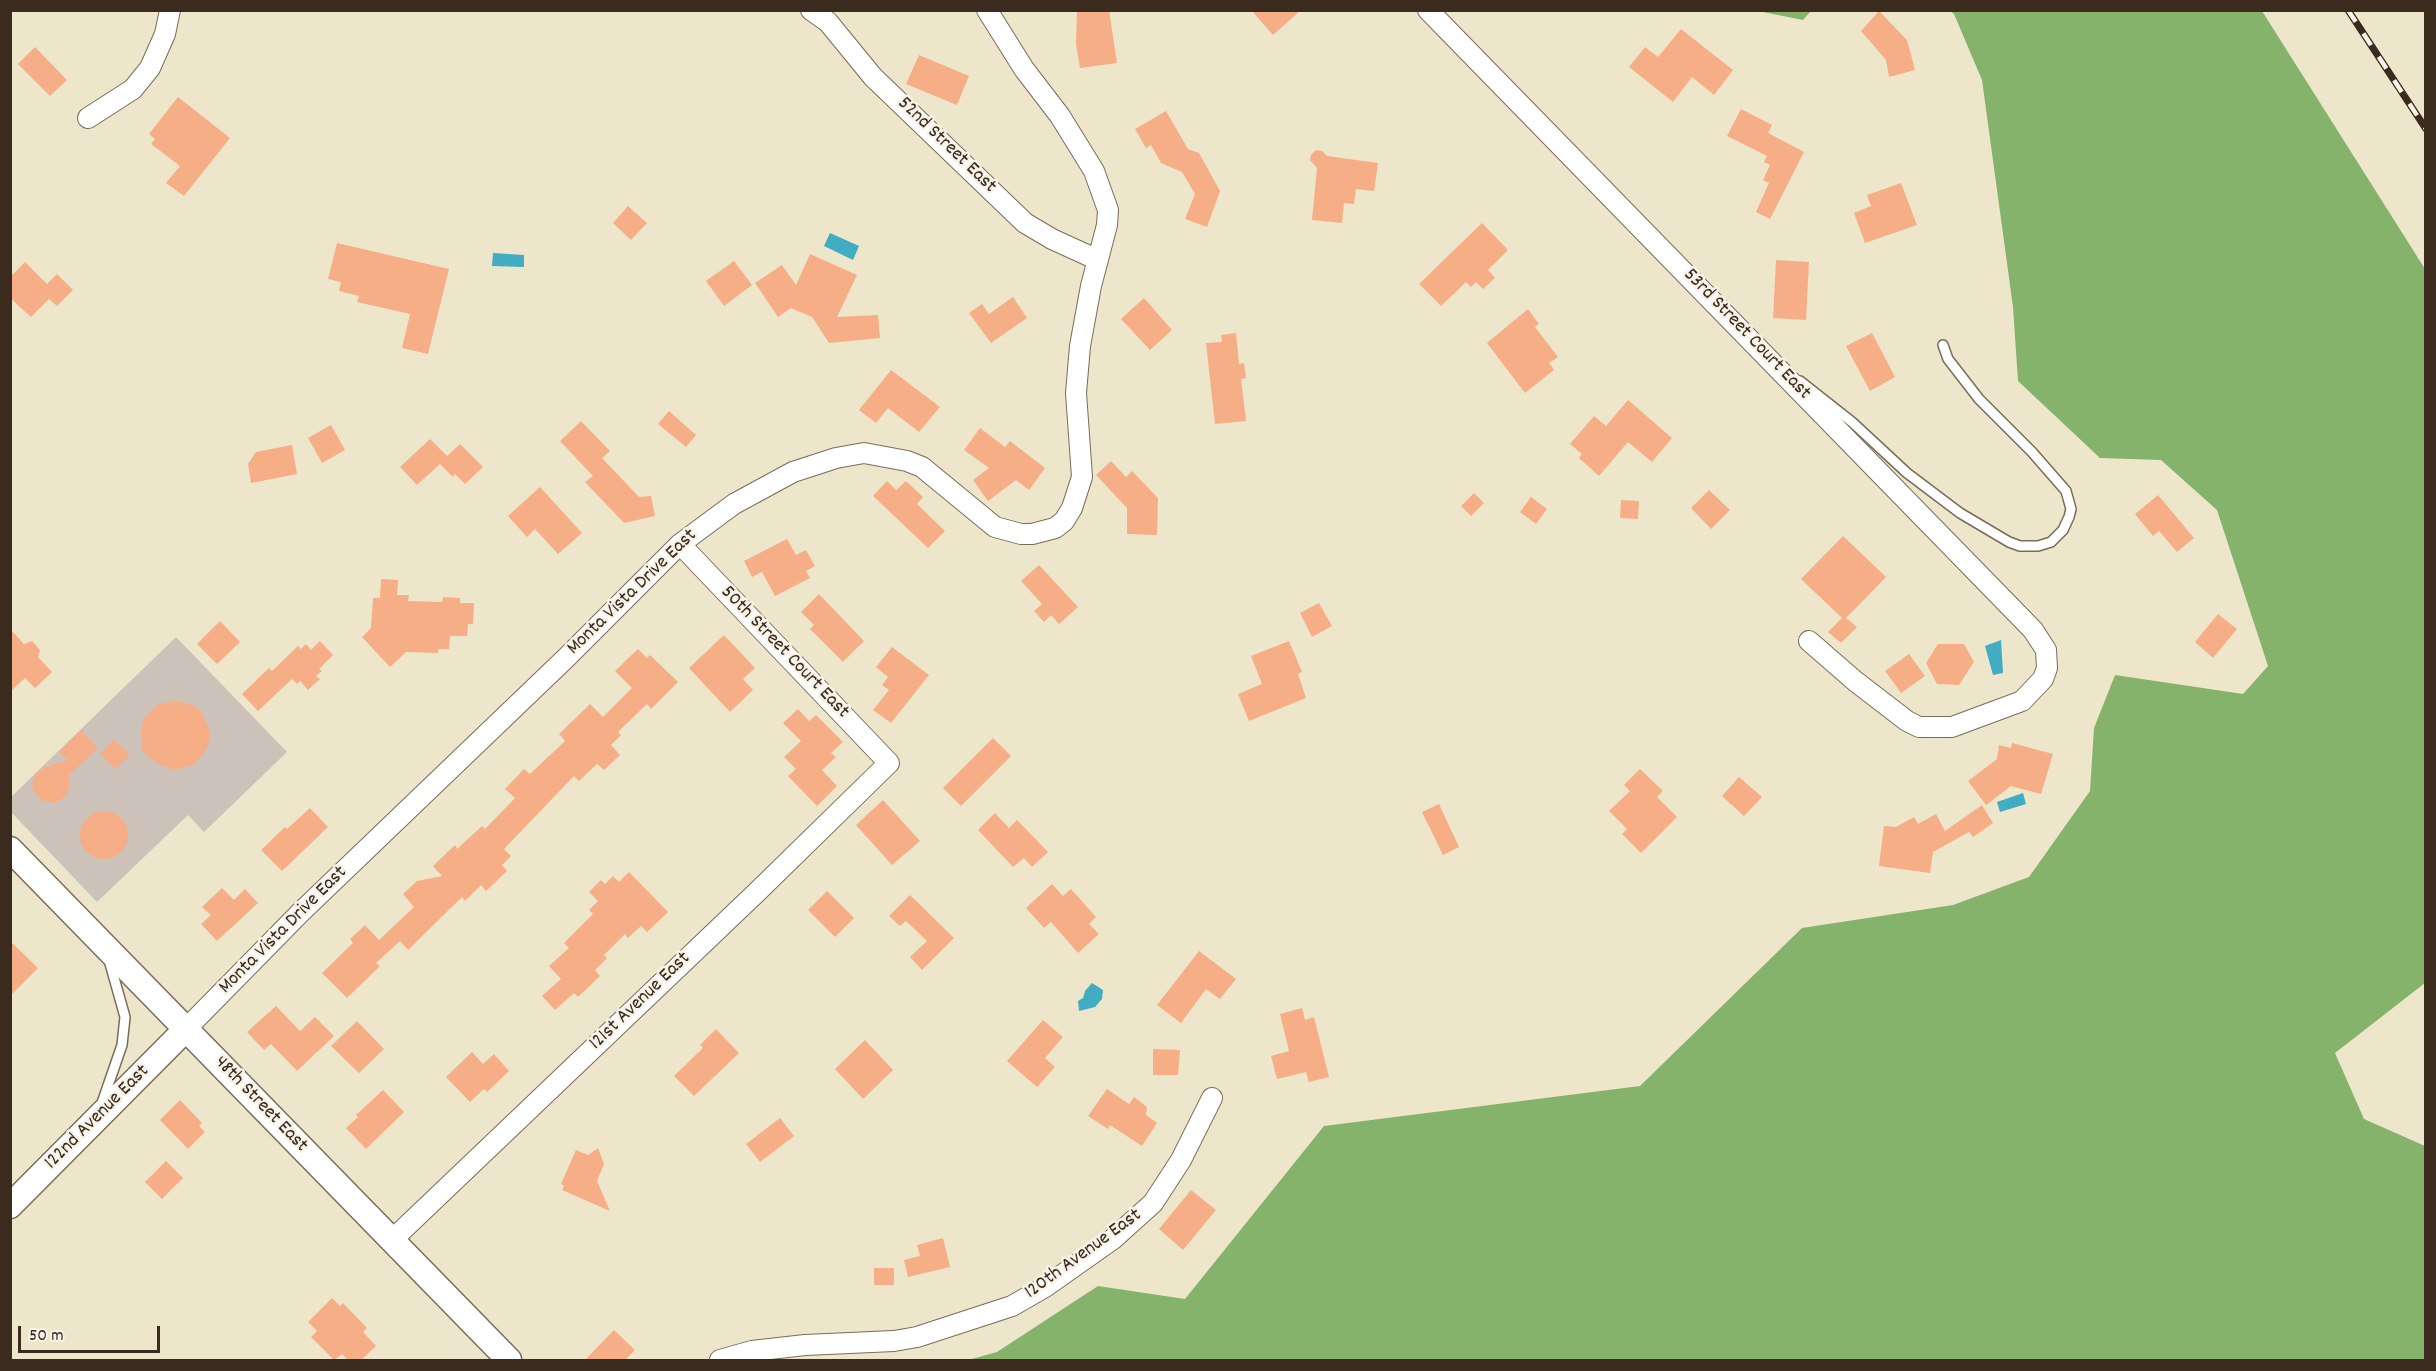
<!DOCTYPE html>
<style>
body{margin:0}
#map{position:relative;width:2436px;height:1371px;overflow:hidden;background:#ede6cb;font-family:Dekko,sans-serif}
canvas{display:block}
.frame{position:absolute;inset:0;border:12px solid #3b2a1e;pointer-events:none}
.scale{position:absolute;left:18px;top:1326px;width:142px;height:27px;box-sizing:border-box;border:3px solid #3b2a1e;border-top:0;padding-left:8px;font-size:18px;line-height:21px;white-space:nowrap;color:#3b2a1e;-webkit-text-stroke:4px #f7f3e8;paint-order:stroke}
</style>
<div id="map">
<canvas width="2436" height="1371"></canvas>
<div class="frame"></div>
<div class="scale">50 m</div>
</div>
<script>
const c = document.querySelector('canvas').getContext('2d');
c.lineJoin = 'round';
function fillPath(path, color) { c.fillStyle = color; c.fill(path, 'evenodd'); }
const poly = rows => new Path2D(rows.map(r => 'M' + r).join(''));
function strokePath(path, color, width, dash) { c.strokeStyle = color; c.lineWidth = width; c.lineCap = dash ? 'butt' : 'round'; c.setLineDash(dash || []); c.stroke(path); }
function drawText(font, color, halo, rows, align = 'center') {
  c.font = font + ' Dekko,sans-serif'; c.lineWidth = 5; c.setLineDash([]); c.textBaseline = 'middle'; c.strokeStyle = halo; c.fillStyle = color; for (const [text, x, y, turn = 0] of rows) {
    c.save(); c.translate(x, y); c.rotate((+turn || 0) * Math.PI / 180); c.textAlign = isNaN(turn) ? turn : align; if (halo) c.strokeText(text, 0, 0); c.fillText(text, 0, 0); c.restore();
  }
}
fillPath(poly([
 [176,637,287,752,204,832,188,815,97,902,11,812,11,797]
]), '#ccc2b9');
fillPath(poly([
 [1758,11,1811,10,1811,11,1803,20],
 [1950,11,2262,11,2425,269,2425,983,2335,1053,2364,1119,2425,1146,2425,1360,968,1360,997,1352,1098,1286,1185,1299,1324,1126,1640,1086,1802,928,1953,905,2029,877,2090,791,2094,728,2115,675,2243,694,2268,666,2217,510,2161,460,2100,458,2018,381,2013,307,1982,80,1954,14]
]), '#86b36c');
fillPath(poly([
 [830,233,859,246,853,260,824,246],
 [493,253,524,255,524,267,492,266],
 [2001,640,2003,673,1993,675,1985,646],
 [2023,793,2026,804,2000,812,1997,802],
 [1092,983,1103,990,1102,999,1095,1007,1079,1011,1078,1001,1083,998,1085,991]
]), '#42acc2');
fillPath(poly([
 [1077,10,1109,10,1117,63,1080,68,1076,44],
 [1251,10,1301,10,1273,35],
 [1879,11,1907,40,1915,70,1889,77,1886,60,1861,31],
 [1681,29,1733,70,1714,95,1692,77,1673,102,1629,67,1645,47,1658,57],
 [35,47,67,80,50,96,18,64],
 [919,55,969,76,957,105,906,84],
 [178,97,230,138,184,196,166,183,180,166,151,144,155,139,149,134],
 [1741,109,1772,125,1768,133,1804,152,1770,219,1756,212,1769,183,1763,180,1770,165,1764,162,1767,156,1727,136],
 [1166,111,1188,149,1199,153,1220,191,1207,227,1185,219,1195,194,1182,172,1161,163,1151,145,1146,148,1135,129],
 [1316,150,1322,151,1327,156,1378,163,1374,191,1356,189,1354,204,1344,203,1342,223,1312,220,1317,168,1310,160,1311,155],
 [1901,183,1917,225,1865,243,1854,213,1871,206,1867,195],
 [628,206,647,223,631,240,613,223],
 [1482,223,1508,250,1488,270,1495,278,1483,289,1476,282,1471,287,1466,282,1441,306,1419,284],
 [337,243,449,269,428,354,402,348,410,314,357,302,359,296,339,291,341,282,328,279],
 [810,254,857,275,837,317,878,315,880,338,829,343,812,317,791,308,778,317,755,283,782,265,796,285],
 [1776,260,1809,262,1806,320,1773,318],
 [734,261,752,285,724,306,706,281],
 [25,262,47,284,57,274,73,290,57,306,49,299,31,317,10,298,10,277],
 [1013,297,1027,318,991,343,969,313,982,304,989,314],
 [1144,298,1172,330,1150,350,1121,319],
 [1528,309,1539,324,1535,327,1558,357,1549,363,1554,370,1525,393,1487,343],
 [1236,333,1239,364,1244,363,1246,378,1241,379,1246,421,1215,424,1206,343,1222,342,1221,335],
 [1872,333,1895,377,1870,391,1846,346],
 [891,370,940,407,919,432,888,408,876,423,859,410],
 [1628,400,1672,438,1652,462,1628,442,1599,476,1579,458,1582,454,1570,444,1594,416,1606,426],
 [669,411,696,435,686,447,658,424],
 [581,421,610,451,602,458,639,497,651,496,655,516,624,523,585,482,593,476,560,441],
 [331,425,345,450,322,463,308,438],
 [980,428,1005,447,1010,441,1045,468,1029,490,1016,480,988,501,973,480,989,468,964,450],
 [430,439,447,456,460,444,483,467,465,484,455,474,453,477,440,464,417,485,400,467],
 [292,445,297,474,251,483,248,464,256,452],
 [1111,461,1126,477,1132,471,1158,498,1157,535,1127,534,1127,508,1096,475],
 [887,481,896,490,906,481,923,497,917,504,945,531,928,548,873,496],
 [540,487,582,533,558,554,535,529,527,537,508,516],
 [1709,490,1730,510,1711,529,1691,508],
 [1474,493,1484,503,1471,516,1461,506],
 [2158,495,2194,538,2177,552,2159,531,2153,536,2135,514],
 [1531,497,1547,509,1536,524,1520,512],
 [1621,500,1639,501,1638,519,1620,518],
 [1843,536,1886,577,1846,618,1857,627,1841,643,1828,632,1842,618,1801,579],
 [787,539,796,555,806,550,815,566,806,571,810,578,775,596,762,572,752,577,744,561],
 [1039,565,1078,607,1059,624,1051,615,1044,622,1034,611,1042,604,1021,581],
 [381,579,398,580,397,595,409,595,408,601,442,602,443,597,460,598,460,603,474,603,473,624,468,624,467,636,450,636,449,649,438,649,438,653,406,652,390,667,362,637,371,628,373,598,380,598],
 [819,594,864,641,843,662,810,629,814,625,801,612],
 [1319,603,1332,626,1312,637,1300,613],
 [2218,614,2237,629,2213,658,2195,642],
 [220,621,240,642,217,664,197,644],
 [10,629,24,644,32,641,40,650,38,657,52,672,35,688,25,678,10,692],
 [724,635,755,668,743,679,753,690,730,712,689,668],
 [320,641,333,655,319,669,322,671,316,676,320,679,308,690,300,681,297,684,292,679,258,711,242,694,269,668,272,671,298,646,301,649,306,644,311,650],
 [1289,641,1302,672,1298,674,1306,698,1249,721,1238,694,1262,684,1251,656],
 [1938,644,1964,644,1974,662,1959,685,1937,684,1926,663],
 [892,647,929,675,891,723,873,710,889,690,882,685,888,677,876,667],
 [638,649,647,658,650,655,678,682,651,709,647,704,618,732,621,735,611,745,620,755,604,770,597,764,579,781,574,776,504,849,511,856,502,865,507,871,486,891,481,885,465,901,462,897,408,950,400,941,376,963,380,966,347,998,322,973,353,943,350,939,365,925,379,940,414,907,403,894,417,881,442,876,433,866,455,845,457,849,482,826,485,829,515,798,505,789,524,769,530,774,565,741,559,734,590,704,603,717,632,688,615,671],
 [1909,654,1925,676,1901,693,1885,671],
 [176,700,195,706,202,713,210,731,209,741,206,750,193,765,174,770,156,763,141,750,141,729,144,719,157,705],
 [798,709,809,721,816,715,843,742,831,753,836,757,822,770,837,786,817,806,788,776,796,769,784,757,801,741,783,723],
 [81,730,98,748,69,775,70,784,66,796,55,803,43,801,34,792,32,786,35,775,44,767,68,760,59,752],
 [993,738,1011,756,961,806,943,788],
 [114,739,130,755,115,769,100,754],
 [2012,743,2053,754,2041,794,2011,786,1986,805,1968,781,1997,759,1999,745,2011,748],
 [1640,769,1663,791,1657,797,1677,817,1641,853,1622,834,1627,829,1609,811,1630,791,1624,785],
 [1739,777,1762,797,1744,816,1722,796],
 [883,800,920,841,892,865,856,825],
 [1439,804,1459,847,1443,855,1422,812],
 [1982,805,1993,823,1973,837,1969,832,1933,852,1930,873,1879,866,1884,826,1896,827,1914,817,1918,824,1936,814,1945,831],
 [310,808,328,827,282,871,261,850,285,827,287,829],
 '80 835a24 24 0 1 1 48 0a24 24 0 1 1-48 0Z',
 [995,813,1009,828,1017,820,1048,852,1032,867,1024,858,1013,867,978,830],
 [629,872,668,912,647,932,641,926,628,938,625,934,604,955,607,958,595,970,600,976,578,997,574,993,555,1010,542,996,561,979,549,966,569,948,564,943,593,914,589,910,598,901,589,892,601,880,605,884,613,876,619,882],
 [1052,884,1063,896,1071,889,1096,917,1089,924,1099,934,1078,953,1051,922,1044,928,1026,908],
 [222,888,234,900,245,889,258,903,217,941,201,924,211,915,202,907],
 [827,891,854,918,835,937,808,910],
 [910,895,954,938,922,970,910,957,927,941,906,921,900,926,889,916],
 [10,941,38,968,10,996],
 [1199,951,1236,979,1220,999,1206,989,1181,1023,1157,1005],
 [276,1006,300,1031,315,1017,334,1036,297,1071,271,1044,264,1050,247,1032],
 [1302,1008,1305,1020,1314,1017,1329,1077,1309,1082,1306,1072,1277,1079,1271,1056,1289,1051,1280,1014],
 [1043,1020,1063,1037,1045,1058,1055,1067,1037,1087,1007,1061],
 [357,1021,384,1049,359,1073,331,1046],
 [716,1029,739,1053,694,1096,674,1076,703,1048,700,1045],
 [865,1040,893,1070,863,1099,835,1069],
 [1153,1049,1180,1050,1178,1075,1153,1075],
 [472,1052,483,1064,494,1054,509,1071,487,1092,484,1089,470,1102,446,1077],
 [1107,1089,1129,1104,1134,1097,1147,1107,1146,1115,1157,1123,1142,1146,1110,1125,1108,1129,1088,1116],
 [383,1090,404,1112,366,1149,346,1128,358,1117,356,1115],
 [180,1100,202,1123,199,1126,205,1132,188,1149,160,1120],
 [780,1118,794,1136,760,1162,746,1144],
 [598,1148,604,1164,597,1181,610,1211,562,1190,564,1186,561,1184,576,1150,588,1155],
 [166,1161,183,1178,162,1199,145,1182],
 [1191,1190,1216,1210,1183,1250,1159,1229],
 [943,1238,950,1267,908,1277,904,1260,920,1256,917,1245],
 [874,1268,894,1268,894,1285,874,1285],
 [332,1298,340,1306,343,1303,367,1328,363,1332,376,1346,361,1360,348,1360,342,1354,334,1360,311,1337,317,1331,308,1322],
 [614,1330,635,1350,625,1360,585,1360]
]), '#f6ae86');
const service = poly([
 [1800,381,1852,422,1907,473,1960,513,2009,542,2020,546,2038,546,2051,542,2063,530,2069,517,2071,509,2066,491,2032,452,1979,399,1948,359,1943,345],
 [102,1103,122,1045,125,1017,109,960]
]);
const minor = poly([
 [811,10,828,22,873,77,1025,223,1052,239,1098,260],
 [1428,10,2033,630,2046,650,2047,668,2043,679,2022,701,1952,727,1919,727,1907,721,1855,681,1809,641],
 [88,118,133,89,150,68,165,34,170,10],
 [186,1029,301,912,566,658,680,544,734,504,793,472,836,458,864,453,907,461,922,467,995,527,1021,534,1032,534,1055,528,1064,521,1072,508,1082,477,1076,393,1080,346,1091,286,1107,225,1108,210,1094,171,1060,116,1024,69,987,10],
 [392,1240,756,893,889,763,680,544],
 [720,1360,752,1351,805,1345,894,1341,917,1337,1012,1306,1045,1287,1113,1239,1153,1203,1181,1160,1212,1098]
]);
const tertiary = poly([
 [10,849,509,1360],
 [10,1206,186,1029]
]);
strokePath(service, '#796c5b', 12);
strokePath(minor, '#796c5b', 22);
strokePath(tertiary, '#796c5b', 27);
strokePath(service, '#fff', 9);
strokePath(minor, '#fff', 20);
strokePath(tertiary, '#fff', 24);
const rail = poly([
 [2348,10,2426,129]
]);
strokePath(rail, '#3b2a1e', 7);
strokePath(rail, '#f7f3e8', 4.5, [14]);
drawText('20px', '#3b2a1e', '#f7f3e8', [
 ["52nd Street East",946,146,44],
 ["53rd Street Court East",1746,335,46],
 ["Monta Vista Drive East",633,593,-44],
 ["50th Street Court East",784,653,46],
 ["Monta Vista Drive East",284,931,-45],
 ["121st Avenue East",641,1002,-44],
 ["48th Street East",260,1105,46],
 ["122nd Avenue East",98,1118,-45],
 ["120th Avenue East",1084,1255,-36]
]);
</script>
